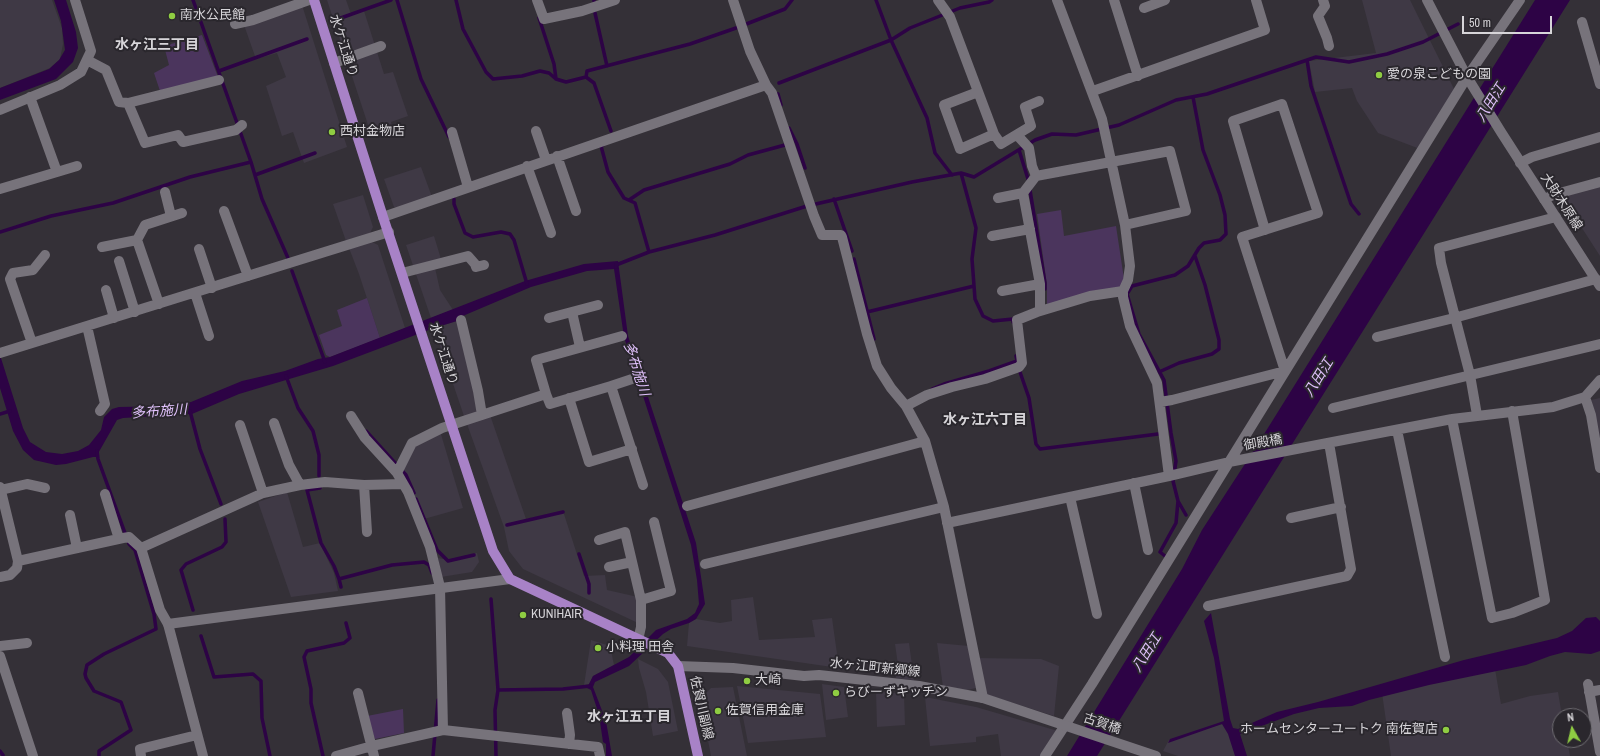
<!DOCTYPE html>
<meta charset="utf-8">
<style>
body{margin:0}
#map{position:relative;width:1600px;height:756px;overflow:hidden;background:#343037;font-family:"Archivo Narrow",sans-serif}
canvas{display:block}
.north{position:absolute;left:1552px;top:708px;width:40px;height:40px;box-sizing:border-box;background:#2a272d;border:1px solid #6f6d72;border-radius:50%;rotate:352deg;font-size:11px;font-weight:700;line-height:16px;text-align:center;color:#d7d5d9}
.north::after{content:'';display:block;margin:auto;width:14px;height:18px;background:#8fcd42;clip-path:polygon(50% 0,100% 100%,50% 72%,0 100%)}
.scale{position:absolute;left:1462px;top:16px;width:90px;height:18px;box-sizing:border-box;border:2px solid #d7d5d9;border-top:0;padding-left:5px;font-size:12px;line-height:14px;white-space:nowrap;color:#d7d5d9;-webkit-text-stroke:3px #2a272d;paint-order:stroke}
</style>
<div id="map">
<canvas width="1600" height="756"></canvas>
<div class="north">N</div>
<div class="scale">50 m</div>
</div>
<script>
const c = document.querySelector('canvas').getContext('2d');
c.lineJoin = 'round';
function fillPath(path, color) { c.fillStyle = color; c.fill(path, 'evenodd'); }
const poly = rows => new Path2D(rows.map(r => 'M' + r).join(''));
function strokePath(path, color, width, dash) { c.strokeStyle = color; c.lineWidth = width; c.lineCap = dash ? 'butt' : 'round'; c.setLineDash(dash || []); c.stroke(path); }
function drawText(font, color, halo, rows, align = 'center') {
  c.font = font + ' "Archivo Narrow","Noto Sans JP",sans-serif'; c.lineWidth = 4; c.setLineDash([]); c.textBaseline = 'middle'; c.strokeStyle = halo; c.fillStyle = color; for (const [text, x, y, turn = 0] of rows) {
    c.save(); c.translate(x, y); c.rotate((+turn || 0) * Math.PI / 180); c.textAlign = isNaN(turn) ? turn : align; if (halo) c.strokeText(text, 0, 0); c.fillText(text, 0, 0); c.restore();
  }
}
fillPath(poly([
 [0,0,52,0,62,28,63,44,60,59,50,68,0,88],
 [327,0,346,0,351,14,364,11,384,74,393,72,408,116,391,122,393,130,372,137],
 [1362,0,1410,0,1454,89,1420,149,1378,133,1357,101,1352,88,1315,92,1309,61,1376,53],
 [302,5,347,147,304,163,293,132,282,136,266,86,286,77,277,53,256,59,244,25],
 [421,167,432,197,400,209,394,207,384,179],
 [1600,186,1600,256,1562,197],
 [363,195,373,227,369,235,346,241,333,204],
 [434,236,441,259,435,268,440,290,453,310,431,318,406,245],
 [372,242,378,245,405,328,380,338,359,274,349,248],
 [457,321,479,413,465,419,434,328],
 [1600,398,1600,449,1591,400],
 [490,415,526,519,563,511,584,576,605,575,607,590,638,597,638,623,523,569,509,551,504,527,467,424],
 [440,431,463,508,424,519,403,470,413,448],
 [287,492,303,547,320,543,334,573,338,591,291,597,258,502],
 [477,553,479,562,472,572,441,577,438,558,449,560],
 [753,597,759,640,815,637,812,620,832,618,839,668,687,646,689,623,696,619,720,623,732,621,731,600],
 [591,640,610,646,614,665,593,676,589,684,584,685],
 [909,643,914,680,896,678,898,665,895,644],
 [937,643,969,646,976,688,967,690,943,687],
 [977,658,1041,659,1059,666,1054,716,985,694],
 [638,659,658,669,668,682,678,731,653,736,646,692,639,668],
 [1495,669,1501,704,1530,696,1558,692,1562,716,1560,716,1560,740,1567,740,1570,756,1391,756,1382,693],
 [822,684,844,687,848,717,826,720],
 [737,686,820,694,826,737,748,743],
 [733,687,747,756,711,756,700,699,711,688],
 [876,691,904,694,905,725,877,727],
 [925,697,976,707,1058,731,1043,756,1001,756,998,734,976,737,976,742,930,746],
 [1226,723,1239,756,1178,756,1163,751,1169,740]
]), '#3f3945');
fillPath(poly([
 [202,35,218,77,160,91,154,73,169,65,164,46],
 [1061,210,1064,236,1116,226,1124,279,1120,294,1047,310,1047,285,1037,214],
 [367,298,380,338,330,357,326,355,319,335,342,326,337,310],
 [403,709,404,733,375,739,367,716]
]), '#4b355d');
fillPath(poly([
 [54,0,66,0,76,32,78,48,73,62,56,79,0,100,0,88,49,69,59,60,65,50,61,21],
 [1535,0,1570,0,1097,756,1067,756,1182,569,1202,530,1256,447],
 [618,261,628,336,696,543,705,604,696,619,689,623,671,629,663,634,629,666,595,682,593,687,606,721,612,756,606,756,606,744,603,742,599,715,591,690,587,688,593,676,629,657,656,630,687,619,695,613,699,604,697,580,691,545,624,337,614,269,587,271,531,287,458,318,457,321,434,328,333,366,239,394,192,414,123,418,117,420,96,457,93,457,66,464,56,465,34,460,23,450,13,431,0,388,0,355,23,428,30,442,46,452,62,454,78,451,89,445,101,430,104,417,112,409,119,407,170,406,191,402,242,381,285,371,318,359,330,357,525,281,584,264],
 [1211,613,1230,719,1233,728,1238,729,1277,712,1318,702,1464,660,1557,638,1572,631,1586,618,1596,617,1600,621,1600,651,1591,654,1565,652,1550,656,1526,665,1429,685,1369,700,1352,706,1319,708,1294,714,1240,734,1247,756,1235,756,1228,734,1222,724,1168,743,1170,739,1224,721,1214,658,1204,621]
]), '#2d0345');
strokePath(poly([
 [193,0,251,162,262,199,288,258],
 [397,0,421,79,449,137],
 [456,0,463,29,486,72,493,79,522,76,540,71,549,73,556,79,566,82,586,77,587,71,690,44,736,28,785,9,792,0],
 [594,0,594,1],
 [876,0,891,40,927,118,935,153,952,175],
 [595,13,607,66],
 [539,18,554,64,556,79],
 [338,19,391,0],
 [1307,60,1311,86,1351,204,1359,214],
 [219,71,307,39],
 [586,77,594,83,611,131],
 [779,83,891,40,910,28,960,8,989,2,992,0],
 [778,94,781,105],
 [789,128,797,144,805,168],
 [603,145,601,146,608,172,624,198,635,203,649,252],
 [1019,150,1028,179],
 [961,173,976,228,972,259,975,299,983,316,993,321,1013,319,1013,322],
 [255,175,315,153],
 [1030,190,1045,283,1045,289],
 [454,199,454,204,465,233,473,237,501,232,510,234,514,240,527,284],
 [834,199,852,251],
 [629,200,644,190,730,164,748,155,785,145],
 [0,232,51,216,113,203,190,177,251,162],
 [854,259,874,339],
 [616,267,616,265,649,252,715,235,807,206,912,182,961,173,974,177,1035,140,1052,134,1076,135,1119,125,1176,100,1207,94,1316,57,1349,62,1387,54,1423,42,1458,24],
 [292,271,325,362],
 [867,312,974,286],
 [1020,372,1029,398,1036,444,1040,449,1158,434],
 [1159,372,1179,363,1212,354,1219,349,1219,340,1205,285,1195,256],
 [286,376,298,408,313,431,319,455,319,476],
 [932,389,944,384,989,371,1017,361,1016,356],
 [190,411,200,449,221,504],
 [0,414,10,411],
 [366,431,406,475,414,493],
 [97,451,98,459,129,544,135,550,154,614,156,629,104,654,87,665,85,674,86,678,94,691,121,702,131,730,99,751,99,756],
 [320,488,307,490,321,543,334,566,339,579,341,587],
 [416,499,437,550,448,561,474,555],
 [1178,501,1186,515],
 [507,525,563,512],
 [579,554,589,584,589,593],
 [1165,556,1160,552,1176,523,1178,501,1173,481,1176,461,1171,433,1164,380,1139,334,1127,294,1132,286,1175,275,1188,266,1199,248,1204,243,1220,240,1226,234,1225,215,1220,195,1203,150,1193,97],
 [339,579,392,565,424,562,429,565,432,573],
 [491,599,498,690,495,710,496,756],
 [193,610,181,570,186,564,222,547,226,542,225,519],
 [201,636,214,677,253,674,261,681,262,718,270,756],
 [498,690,563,689,590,686],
 [0,751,3,755],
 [323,756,311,703,311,689,304,657,307,651,344,643,350,638,346,623],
 [433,756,438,700]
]), '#2d0345', 3.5);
strokePath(poly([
 [537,0,544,19,582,11,615,0],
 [733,0,750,51,766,85,772,93,814,216,822,235,841,235,842,237,867,334,877,366,891,388,906,406,925,441,944,507,983,698],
 [938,0,950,17,994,134,1001,144,1031,126,1025,107,1039,101],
 [1057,0,1102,119,1125,225,1130,266,1128,280,1123,291,1123,297,1130,326,1157,383,1169,476],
 [1114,0,1138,76],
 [1323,0,1325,6,1318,16,1327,38,1329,46],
 [1144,8,1165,0],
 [1582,22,1600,84],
 [235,24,253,20,309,0],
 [87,60,106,70,119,102,128,103,145,143,178,135,183,142,236,130,242,125],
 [334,63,381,46],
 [1093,91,1265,30,1256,0],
 [978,92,944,105,960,149,994,134],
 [128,103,219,80],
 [0,110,60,85,81,72,91,51,75,0],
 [536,131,546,160],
 [452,132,468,187],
 [1017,135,1029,148,1032,166,1036,176,1170,151,1186,211,1125,225],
 [557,156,576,211],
 [1520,163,1532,157,1600,137],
 [527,166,551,233],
 [57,172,77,166],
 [0,189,57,172,30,97],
 [165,192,171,216],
 [1023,193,1036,176],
 [998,198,1023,193,1040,284,1040,311],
 [1544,199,1556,194,1600,182],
 [224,211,248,276],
 [383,217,766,85],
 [1265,230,1233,121,1282,104,1318,213,1242,237,1285,371],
 [992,236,1030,229],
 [102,247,137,240],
 [199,249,212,288],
 [119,261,135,312],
 [402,273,468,256,475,264,476,267,484,265],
 [106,290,114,318],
 [1002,291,1040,284],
 [195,293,209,336],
 [159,304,137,240,145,225,182,213],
 [572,312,580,347],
 [549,318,598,305],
 [461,320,478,391,482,415],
 [87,326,105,404,100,411],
 [1377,337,1454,318,1596,279],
 [32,343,10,279,13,273,33,270,45,255],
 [0,353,389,232],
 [635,378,611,386,643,485],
 [546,394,536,360,622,336],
 [1585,397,1591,415,1600,468],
 [569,398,589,462,632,449],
 [1160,402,1172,400,1285,371],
 [906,406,927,395,952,387,985,379,1019,367,1022,363,1017,320,1037,312,1090,296,1123,291],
 [1333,408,1600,344],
 [1477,415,1470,375,1441,263,1439,248,1556,217],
 [351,416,365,438,397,473],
 [1452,419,1492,618,1512,613,1545,600,1512,411],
 [274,423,289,465,300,485],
 [240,425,263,493],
 [1397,430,1445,657],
 [1134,483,1148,550],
 [364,485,367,532],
 [0,487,18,561,17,568,10,575,0,577],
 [1,490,27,484,45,488],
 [105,494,119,539],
 [1070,497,1097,614],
 [687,506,925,441],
 [70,515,77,548],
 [1291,518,1341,507],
 [947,523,1169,476,1229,462,1452,419,1553,407,1585,397,1600,380],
 [599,540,625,532,641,600],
 [141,548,263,493,300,485,325,482,364,485,402,484],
 [18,561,123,538,129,537,141,548,160,610,168,624,203,756],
 [705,564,944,507],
 [609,567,632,562],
 [1208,606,1347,576,1351,569,1329,443],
 [638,640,641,627,641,600,671,591,654,522],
 [0,646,27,643],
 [0,656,33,756],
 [1588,684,1600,752],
 [1589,692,1600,690],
 [358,693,374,756],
 [567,713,570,735,569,744],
 [443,730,440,587,430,547,408,492,397,473,412,443,442,428,546,394,550,404,611,386],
 [141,756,140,749,197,735],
 [336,756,372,746,443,730,598,747,600,756],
 [1045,756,1092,684,1467,77,1520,0]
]), '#77737b', 10);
strokePath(poly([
 [1427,0,1467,77,1501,132,1600,286],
 [168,624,510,579],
 [678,666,733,668,804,676,819,675,919,686,983,698,1156,756]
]), '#77737b', 10);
strokePath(poly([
 [314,0,383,217,493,551,510,579,668,653,678,666,698,756]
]), '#a882c7', 10);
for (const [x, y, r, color] of [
 [172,16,4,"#8fcd42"],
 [1379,75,4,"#8fcd42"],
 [332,132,4,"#8fcd42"],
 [523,615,4,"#8fcd42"],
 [598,648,4,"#8fcd42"],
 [747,681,4,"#8fcd42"],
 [836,693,4,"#8fcd42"],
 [718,711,4,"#8fcd42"],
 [1446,730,4,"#8fcd42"]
]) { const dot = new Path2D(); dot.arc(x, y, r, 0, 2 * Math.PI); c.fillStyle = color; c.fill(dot); strokePath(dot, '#2a272d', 1.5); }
drawText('13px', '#d7d5d9', '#2a272d', [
 ["南水公民館",180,16],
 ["愛の泉こどもの園",1387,75],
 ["西村金物店",340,132],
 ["KUNIHAIR",531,615],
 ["小料理 田舎",606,648],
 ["大崎",755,681],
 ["らびーずキッチン",844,693],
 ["佐賀信用金庫",726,711],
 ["ホームセンターユートク 南佐賀店",1438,730,"right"]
], 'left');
drawText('13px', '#d7d5d9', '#2a272d', [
 ["水ケ江通り",343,46,72],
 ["大財木原線",1561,202,57],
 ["水ケ江通り",443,354,72],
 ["御殿橋",1263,443,-10],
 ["水ヶ江町新郷線",875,668,6],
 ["佐賀川副線",701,708,77],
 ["古賀橋",1102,724,19]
]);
drawText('bold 14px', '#d7d5d9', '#2a272d', [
 ["水ヶ江三丁目",157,45],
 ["水ヶ江六丁目",985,420],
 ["水ヶ江五丁目",629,717]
]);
drawText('italic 14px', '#dfc0fa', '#2a272d', [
 ["八田江",1491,103,-58],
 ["多布施川",636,369,72],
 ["八田江",1319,378,-58],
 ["多布施川",159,412,-4],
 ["八田江",1147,653,-58]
]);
</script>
